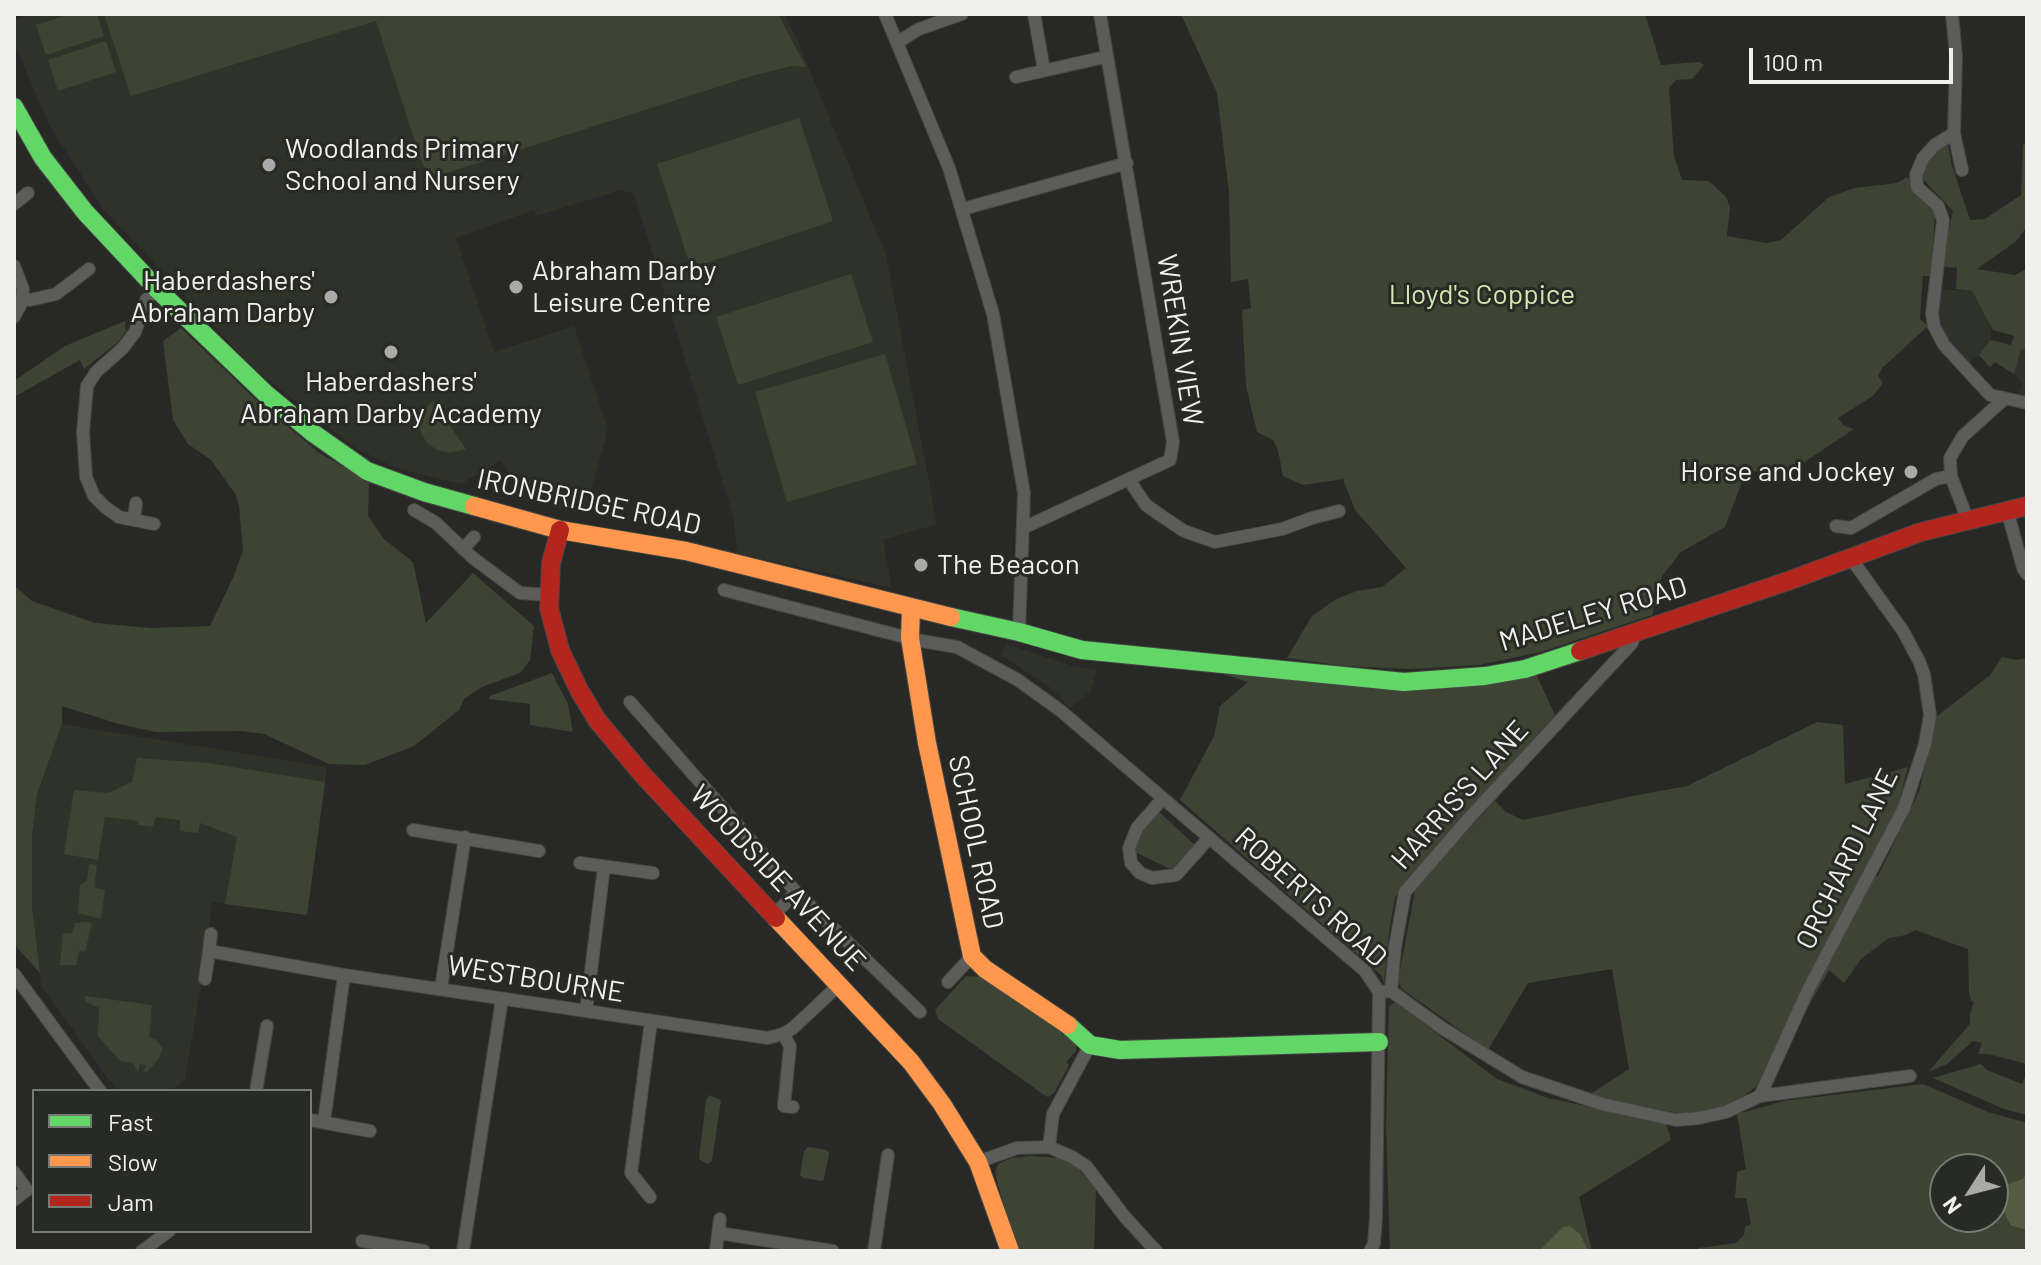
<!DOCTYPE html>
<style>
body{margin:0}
#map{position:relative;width:2041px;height:1265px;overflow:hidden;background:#282926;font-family:Barlow,sans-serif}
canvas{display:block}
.frame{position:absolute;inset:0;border:16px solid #f0f1ee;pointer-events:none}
.legend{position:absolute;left:32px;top:1089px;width:280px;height:144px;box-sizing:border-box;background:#282a25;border:2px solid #787a75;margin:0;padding:10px 14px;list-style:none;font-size:24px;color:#f0f1ee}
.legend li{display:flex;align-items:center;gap:16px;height:40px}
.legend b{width:40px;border:2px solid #787a75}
.north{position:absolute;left:1929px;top:1153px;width:80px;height:80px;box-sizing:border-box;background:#282a25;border:2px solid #787a75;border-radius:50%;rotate:234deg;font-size:22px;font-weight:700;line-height:32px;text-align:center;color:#f0f1ee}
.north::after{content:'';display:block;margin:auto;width:28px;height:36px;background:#aaaba8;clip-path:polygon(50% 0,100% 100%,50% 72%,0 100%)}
.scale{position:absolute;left:1749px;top:48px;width:204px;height:36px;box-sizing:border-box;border:4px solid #f0f1ee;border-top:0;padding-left:10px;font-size:24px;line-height:28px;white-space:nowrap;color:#f0f1ee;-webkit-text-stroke:6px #282a25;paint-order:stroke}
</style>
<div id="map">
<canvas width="2041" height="1265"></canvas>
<div class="frame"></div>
<ul class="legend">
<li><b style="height:10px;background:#63d668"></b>Fast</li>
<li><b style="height:10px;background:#ff974d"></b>Slow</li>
<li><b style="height:10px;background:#b3261e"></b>Jam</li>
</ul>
<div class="north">N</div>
<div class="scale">100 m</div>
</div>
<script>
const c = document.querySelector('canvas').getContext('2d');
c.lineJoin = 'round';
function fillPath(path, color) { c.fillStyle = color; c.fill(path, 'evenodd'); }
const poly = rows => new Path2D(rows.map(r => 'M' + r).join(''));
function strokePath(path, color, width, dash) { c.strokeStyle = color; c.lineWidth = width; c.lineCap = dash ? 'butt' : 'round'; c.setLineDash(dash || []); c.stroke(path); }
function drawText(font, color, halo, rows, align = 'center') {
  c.font = font + ' Barlow,sans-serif'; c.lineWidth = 6; c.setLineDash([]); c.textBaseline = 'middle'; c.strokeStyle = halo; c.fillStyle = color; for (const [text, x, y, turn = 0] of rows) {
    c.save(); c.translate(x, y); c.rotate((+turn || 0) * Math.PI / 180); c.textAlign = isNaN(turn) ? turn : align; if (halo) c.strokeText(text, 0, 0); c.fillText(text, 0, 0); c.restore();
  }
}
fillPath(poly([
 [26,14,784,14,797,39,886,255,937,524,883,540,892,588,737,553,734,519,634,194,621,190,537,216,534,210,456,238,494,352,574,326,608,429,590,494,582,514,533,501,500,461,461,484,396,468,355,448,253,368,105,211,50,127,14,43,14,21],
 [1939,289,1972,291,1992,325,1990,340,2027,350,2027,397,2019,393,2022,383,2014,374,1995,362,1990,367,1979,355,1970,362,1952,346,1940,330,1938,316],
 [1006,644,1073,666,1097,670,1090,692,1070,708,1051,688,1001,655],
 [62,724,327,767,307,915,212,902,205,964,185,1079,170,1091,117,1091,41,986,32,906,32,834,37,794]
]), '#2f3229');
fillPath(poly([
 [70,14,97,14,104,36,46,55,36,25],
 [104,14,778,14,806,67,792,66,755,75,437,176,423,166,376,21,131,96],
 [1181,14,1645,14,1661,65,1699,62,1704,65,1692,79,1676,80,1669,88,1674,156,1682,180,1709,181,1726,197,1730,207,1727,236,1766,243,1781,240,1829,197,1855,188,1897,183,1908,177,1915,194,1935,213,1931,276,1923,276,1920,319,1928,326,1882,368,1878,376,1883,383,1873,396,1838,418,1844,426,1854,429,1788,473,1746,471,1725,527,1681,552,1662,576,1652,615,1541,652,1479,665,1411,669,1344,666,1287,658,1312,616,1336,599,1357,591,1382,587,1406,568,1355,510,1343,479,1303,485,1283,476,1278,450,1273,440,1257,432,1246,386,1242,310,1251,308,1248,279,1231,282,1229,193,1217,93],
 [106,41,116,72,58,91,48,60],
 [799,118,833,221,691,268,657,164],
 [2027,141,2027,227,2015,242,1977,269,2015,275,2027,269,2027,350,2021,349,2014,374,1995,362,1990,367,1979,355,1990,340,2011,345,2014,336,1993,330,1972,291,1956,289,1957,268,1941,266,1953,211,1920,176,1927,162,1942,146,1948,145,1952,166,1970,220,1985,219,2021,195,2023,145],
 [851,274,873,342,738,385,716,317],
 [125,321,126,331,117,343,84,369,80,360,14,397,14,381,65,346],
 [181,328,253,397,319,453,369,481,368,516,384,539,413,562,426,623,473,573,534,626,530,660,520,673,482,687,464,699,459,710,414,746,365,765,329,764,264,734,241,731,156,732,119,724,62,706,62,724,37,794,32,834,32,906,40,973,14,944,14,585,32,601,95,623,151,628,210,626,233,578,243,551,239,506,236,495,211,460,188,444,173,420,163,341],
 [885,354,917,464,787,502,755,392],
 [433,401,466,449,449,453,437,450,427,443,420,431,418,416],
 [2002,657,2017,660,2027,658,2027,1064,1988,1054,1978,1054,1982,1043,1973,1041,1947,1064,1928,1072,1970,1024,1970,1014,1974,1002,1971,1001,1969,993,1968,949,1915,930,1906,935,1889,938,1861,959,1844,983,1829,970,1786,1047,1778,1043,1758,1085,1732,1105,1703,1112,1678,1113,1589,1095,1629,1069,1612,969,1528,983,1488,1050,1402,989,1398,981,1416,886,1495,801,1506,812,1523,820,1633,796,1687,786,1817,722,1843,725,1845,784,1908,767,1898,805,1863,873,1878,876,1919,792,1936,717,1990,675],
 [1235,671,1265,676,1535,672,1555,715,1405,882,1395,898,1389,932,1384,983,1381,975,1180,800,1214,736,1220,706,1248,682,1223,674],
 [552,673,568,704,573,732,530,725,530,704,489,699,490,696],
 [137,758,208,763,325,782,307,915,225,904,237,837,200,823,198,833,180,831,180,820,156,817,153,827,138,825,138,821,105,817,98,860,64,854,74,790,108,793,132,782],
 [1159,812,1195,845,1173,868,1168,868,1133,851,1139,835],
 [89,864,97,865,94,887,105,890,101,919,78,913,80,885,87,881],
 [89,922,92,924,85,952,79,951,76,965,60,965,63,934,72,933,75,923],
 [966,976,985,977,1071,1036,1076,1044,1076,1051,1066,1062,1069,1065,1054,1093,1048,1097,1044,1095,938,1019,935,1010],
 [85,996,152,1005,149,1037,156,1040,163,1049,159,1058,148,1071,144,1072,146,1065,140,1064,138,1072,133,1063,120,1061,98,1036,99,1008,85,1001],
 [1395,1002,1497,1079,1548,1098,1666,1123,1671,1140,1579,1197,1592,1251,1390,1251,1386,1125,1389,1006],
 [1981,1064,1987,1070,2022,1084,2027,1072,2027,1115,2004,1109,1933,1078],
 [1923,1084,1988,1112,2027,1123,2027,1174,2022,1179,2005,1186,2001,1191,2011,1226,2027,1230,2027,1251,1695,1251,1699,1248,1736,1243,1744,1235,1745,1227,1751,1224,1746,1198,1735,1198,1737,1172,1746,1169,1737,1114,1784,1101],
 [1945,1169,1993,1169,1993,1217,1945,1217],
 [709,1095,721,1100,712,1161,707,1164,699,1159,706,1100],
 [808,1147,827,1150,829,1154,824,1179,822,1181,803,1178,800,1175,804,1151],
 [1031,1156,1058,1158,1078,1168,1096,1190,1094,1251,1016,1251,995,1173,998,1164,1011,1158]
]), '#3e4434');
fillPath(poly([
 [2027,1174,2027,1230,2011,1226,2000,1205,2001,1191,2005,1185,2022,1179],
 [1570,1226,1580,1234,1588,1251,1539,1251,1563,1227]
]), '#535c41');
const street = poly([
 [885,14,949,168,993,314,1024,493,1019,632],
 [1034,14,1044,70],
 [1952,14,1956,56,1954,133,1935,145,1923,158,1916,175,1917,187,1938,206,1943,220,1932,314,1934,326,1944,345,1990,395,2027,403],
 [898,42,919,29,962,14],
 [1016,77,1105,57],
 [1954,133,1962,170],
 [14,204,28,193],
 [963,209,1127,163],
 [14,266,23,289,21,304,14,317],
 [22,297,30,300,56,294,89,269],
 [1129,480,1146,505,1163,517,1184,531,1215,542,1282,529,1312,518,1339,511],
 [414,510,436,523,473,558,520,593,549,595],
 [2007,510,2023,568,2027,574],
 [134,520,136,503],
 [1968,521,1951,476,1950,458,1963,436,2003,400],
 [154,524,119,517,105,507,94,496,86,477,83,432,87,386,96,372,123,348,135,332,146,300,157,289],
 [1836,526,1851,528,1936,479,1951,476],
 [1023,528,1170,460,1173,442,1100,14],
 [463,549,474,537],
 [724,590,916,640,957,647,1018,680,1061,711,1365,971,1379,992],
 [630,702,796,892,920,1012],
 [1163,798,1137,828,1129,848,1131,863,1140,873,1152,878,1176,875,1209,838],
 [413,830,539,851],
 [580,863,653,873],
 [774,915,796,892],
 [209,951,211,934],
 [14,974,100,1091],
 [205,979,209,951,344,975,768,1038,783,1034,793,1028,839,985],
 [948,982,972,956],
 [441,988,465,837],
 [1391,991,1442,1028,1522,1077,1602,1104,1676,1120,1699,1118,1726,1112,1760,1096,1910,1076],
 [586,1011,604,867],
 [783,1034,790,1046,784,1106,793,1107],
 [256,1091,267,1026],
 [1760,1096,1808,990,1904,808,1925,744,1930,715,1924,674,1919,661,1903,631,1850,557],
 [310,1120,370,1131],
 [324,1122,344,975],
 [1049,1147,1053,1114,1090,1045],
 [978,1162,1017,1148,1049,1147,1072,1157,1086,1166,1125,1217,1156,1251],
 [14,1172,27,1190,14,1200],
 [650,1197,631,1173,651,1021],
 [719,1233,833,1251],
 [362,1241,424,1251],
 [142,1251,169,1231],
 [463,1251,502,999],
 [716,1251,720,1219],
 [874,1251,888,1155],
 [1370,1251,1374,1244,1376,1218,1379,992,1391,991,1395,947,1405,892,1471,816,1632,643,1635,631]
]);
const fast = poly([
 [14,107,43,158,85,212,157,289,266,394,313,433,367,471,424,492,474,506],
 [951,617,1019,632,1082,650,1404,682,1485,676,1525,669,1580,651],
 [1068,1025,1090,1045,1120,1050,1379,1042]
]);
const slow = poly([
 [474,506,560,530,686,551,951,617],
 [911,609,910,638,927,743,972,956,985,969,1068,1025],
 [776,918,911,1062,942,1104,978,1162,1010,1251]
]);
const jam = poly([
 [560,530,551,563,549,608,560,650,579,690,597,720,642,774,776,918],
 [1580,651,1788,581,1921,532,2027,506]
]);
strokePath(street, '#464744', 14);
strokePath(fast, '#464744', 20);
strokePath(slow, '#464744', 20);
strokePath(jam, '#464744', 20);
strokePath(street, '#5c5c5b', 12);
strokePath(fast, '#63d668', 18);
strokePath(slow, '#ff974d', 18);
strokePath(jam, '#b3261e', 18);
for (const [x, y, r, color] of [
 [269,165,8,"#aaaba8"],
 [516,287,8,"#aaaba8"],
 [331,297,8,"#aaaba8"],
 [391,352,8,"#aaaba8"],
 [1911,472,8,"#aaaba8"],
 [921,565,8,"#aaaba8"]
]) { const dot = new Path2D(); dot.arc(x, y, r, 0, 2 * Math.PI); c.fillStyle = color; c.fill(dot); strokePath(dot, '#282a25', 3); }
drawText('28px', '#f0f1ee', '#282a25', [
 ["Woodlands Primary",285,149],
 ["School and Nursery",285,181],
 ["Abraham Darby",532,271],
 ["Leisure Centre",532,303],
 ["Haberdashers'",315,281,"right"],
 ["Abraham Darby",315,313,"right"],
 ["Haberdashers'",391,382,"center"],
 ["Abraham Darby Academy",391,414,"center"],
 ["Horse and Jockey",1895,472,"right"],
 ["The Beacon",937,565]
], 'left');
drawText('28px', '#d3e7b0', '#282a25', [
 ["Lloyd's Coppice",1482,295]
]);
drawText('28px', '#f0f1ee', '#282a25', [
 ["WREKIN VIEW",1180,340,81],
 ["IRONBRIDGE ROAD",589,502,12],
 ["MADELEY ROAD",1593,614,-17],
 ["HARRIS'S LANE",1460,795,-48],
 ["SCHOOL ROAD",976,842,78],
 ["ORCHARD LANE",1847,859,-64],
 ["WOODSIDE AVENUE",778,878,47],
 ["ROBERTS ROAD",1311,897,42],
 ["WESTBOURNE",536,979,9]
]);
</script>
